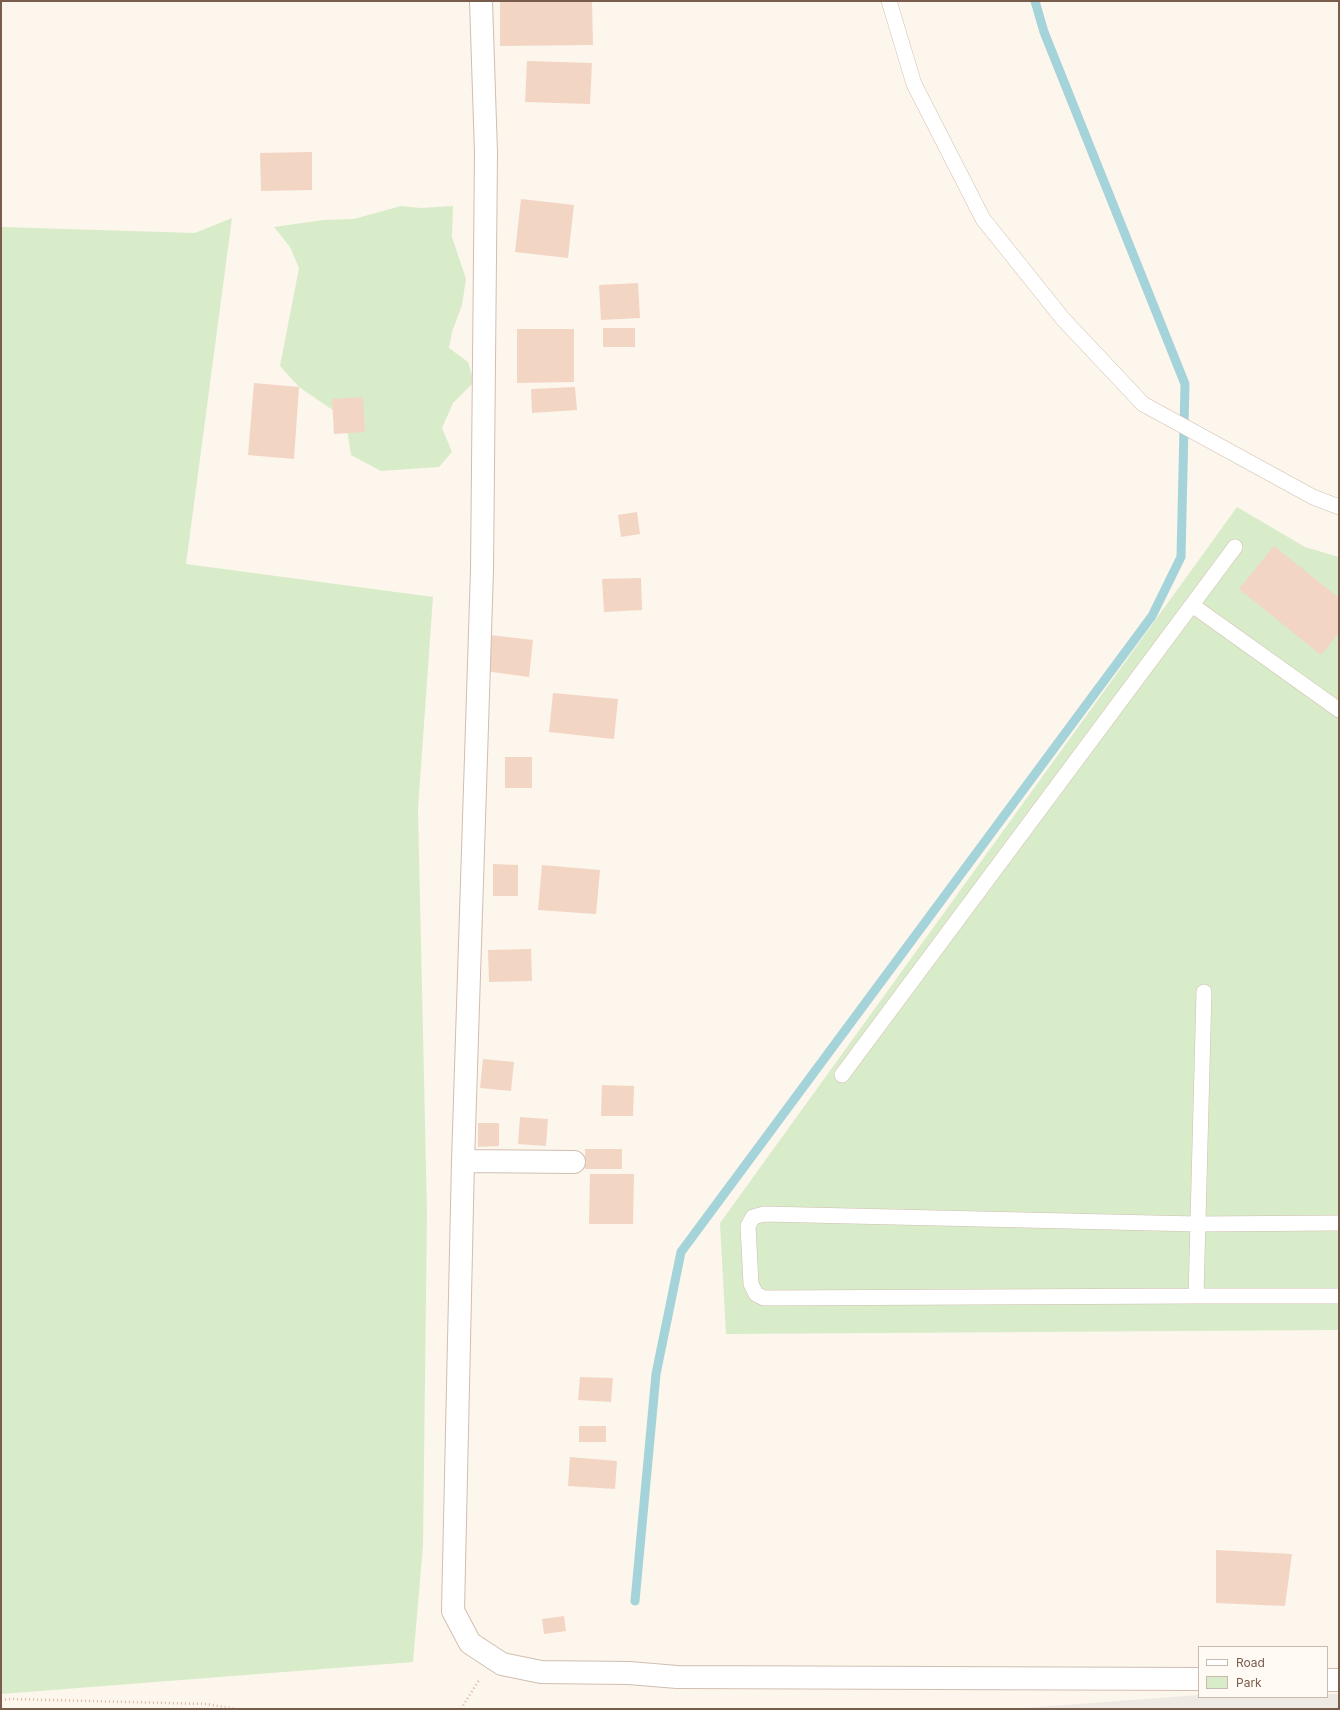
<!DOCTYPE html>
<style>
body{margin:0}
#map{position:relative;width:1340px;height:1710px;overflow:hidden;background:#fdf6ec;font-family:Inter,sans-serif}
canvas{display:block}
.frame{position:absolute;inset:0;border:2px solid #7a5c4d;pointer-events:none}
.legend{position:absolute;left:1198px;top:1646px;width:130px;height:52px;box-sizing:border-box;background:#fffaf3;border:1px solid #cabbb1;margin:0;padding:5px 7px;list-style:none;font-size:12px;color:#7a5c4d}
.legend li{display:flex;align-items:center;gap:8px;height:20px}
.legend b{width:20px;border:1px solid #cabbb1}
</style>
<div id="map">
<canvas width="1340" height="1710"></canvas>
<div class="frame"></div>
<ul class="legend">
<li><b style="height:5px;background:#fff"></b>Road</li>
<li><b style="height:11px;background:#d8ecc9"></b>Park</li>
</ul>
</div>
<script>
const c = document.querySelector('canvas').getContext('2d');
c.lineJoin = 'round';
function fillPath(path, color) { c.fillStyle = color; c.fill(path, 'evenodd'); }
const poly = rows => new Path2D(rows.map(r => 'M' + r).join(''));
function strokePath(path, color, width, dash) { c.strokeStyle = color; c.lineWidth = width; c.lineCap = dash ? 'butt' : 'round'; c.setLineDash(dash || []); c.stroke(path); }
fillPath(poly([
 [1327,1694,1339,1694,1339,1709,1011,1709,1199,1695,1199,1697,1327,1697]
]), '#efe9e4');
fillPath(poly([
 [401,206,421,208,453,206,452,237,466,279,462,305,452,332,449,348,468,362,474,382,453,403,442,428,452,452,439,467,381,471,351,455,346,423,337,413,299,387,280,366,299,268,290,247,274,227,323,220,354,219],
 [232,218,186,564,433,597,418,809,427,1213,423,1546,413,1662,1,1694,1,227,195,233],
 [1237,507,1305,547,1339,557,1339,1330,726,1334,720,1223]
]), '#d8ecc9');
strokePath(poly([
 [635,1601,656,1374,681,1252,1152,616,1181,557,1185,384,1044,32,1035,1]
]), '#a5d3da', 9);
fillPath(poly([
 [500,1,592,1,593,45,500,46],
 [527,61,592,63,590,104,525,102],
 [312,152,312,190,261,191,260,153],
 [521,199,574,205,568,258,515,252],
 [638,283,640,318,601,320,599,285],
 [603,328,635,328,635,347,603,347],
 [517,329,574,329,574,382,517,383],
 [254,383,299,387,294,459,248,455],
 [575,387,577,410,532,413,531,389],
 [363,397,365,432,334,434,332,399],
 [637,512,640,534,621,537,618,515],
 [1274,546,1339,598,1339,633,1321,655,1239,589],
 [641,578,642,610,604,612,602,579],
 [490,635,533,640,529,677,485,671],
 [553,693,618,699,614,739,549,732],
 [505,757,532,757,532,788,505,788],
 [493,864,518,865,518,896,493,896],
 [542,865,600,870,596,914,538,910],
 [531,949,532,981,489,982,488,950],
 [483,1059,514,1062,511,1091,480,1088],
 [602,1085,634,1086,633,1116,601,1116],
 [520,1117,548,1119,546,1146,518,1144],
 [478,1123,499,1123,499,1146,478,1147],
 [585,1149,622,1149,622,1169,585,1169],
 [590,1174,634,1174,633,1224,589,1224],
 [580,1377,613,1378,611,1402,578,1400],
 [579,1426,606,1426,606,1442,579,1442],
 [570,1457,617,1461,615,1489,568,1486],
 [1216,1550,1292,1554,1285,1606,1216,1603],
 [564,1616,566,1631,544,1634,542,1619]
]), '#f3d5c3');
const service = poly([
 [889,1,914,84,983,219,1063,319,1143,404,1313,497,1339,507],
 [1192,605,1339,710],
 [1204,992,1196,1296,1339,1296],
 [842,1075,1235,547],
 [1196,1296,764,1298,756,1294,751,1284,748,1226,753,1217,764,1214,1197,1224,1339,1223]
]);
const minor = poly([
 [481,1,486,153,482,570,463,1161,453,1611,470,1643,502,1664,541,1672,629,1673,677,1677,1199,1679],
 [463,1161,574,1162],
 [1327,1680,1339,1680]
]);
strokePath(service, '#d1beb0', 16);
strokePath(minor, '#d1beb0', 24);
strokePath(poly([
 [1,1700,12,1699,207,1704,235,1709],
 [461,1709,479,1680]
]), '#d9b8a5', 2.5, [1, 3]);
strokePath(service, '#fff', 15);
strokePath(minor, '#fff', 22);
</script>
